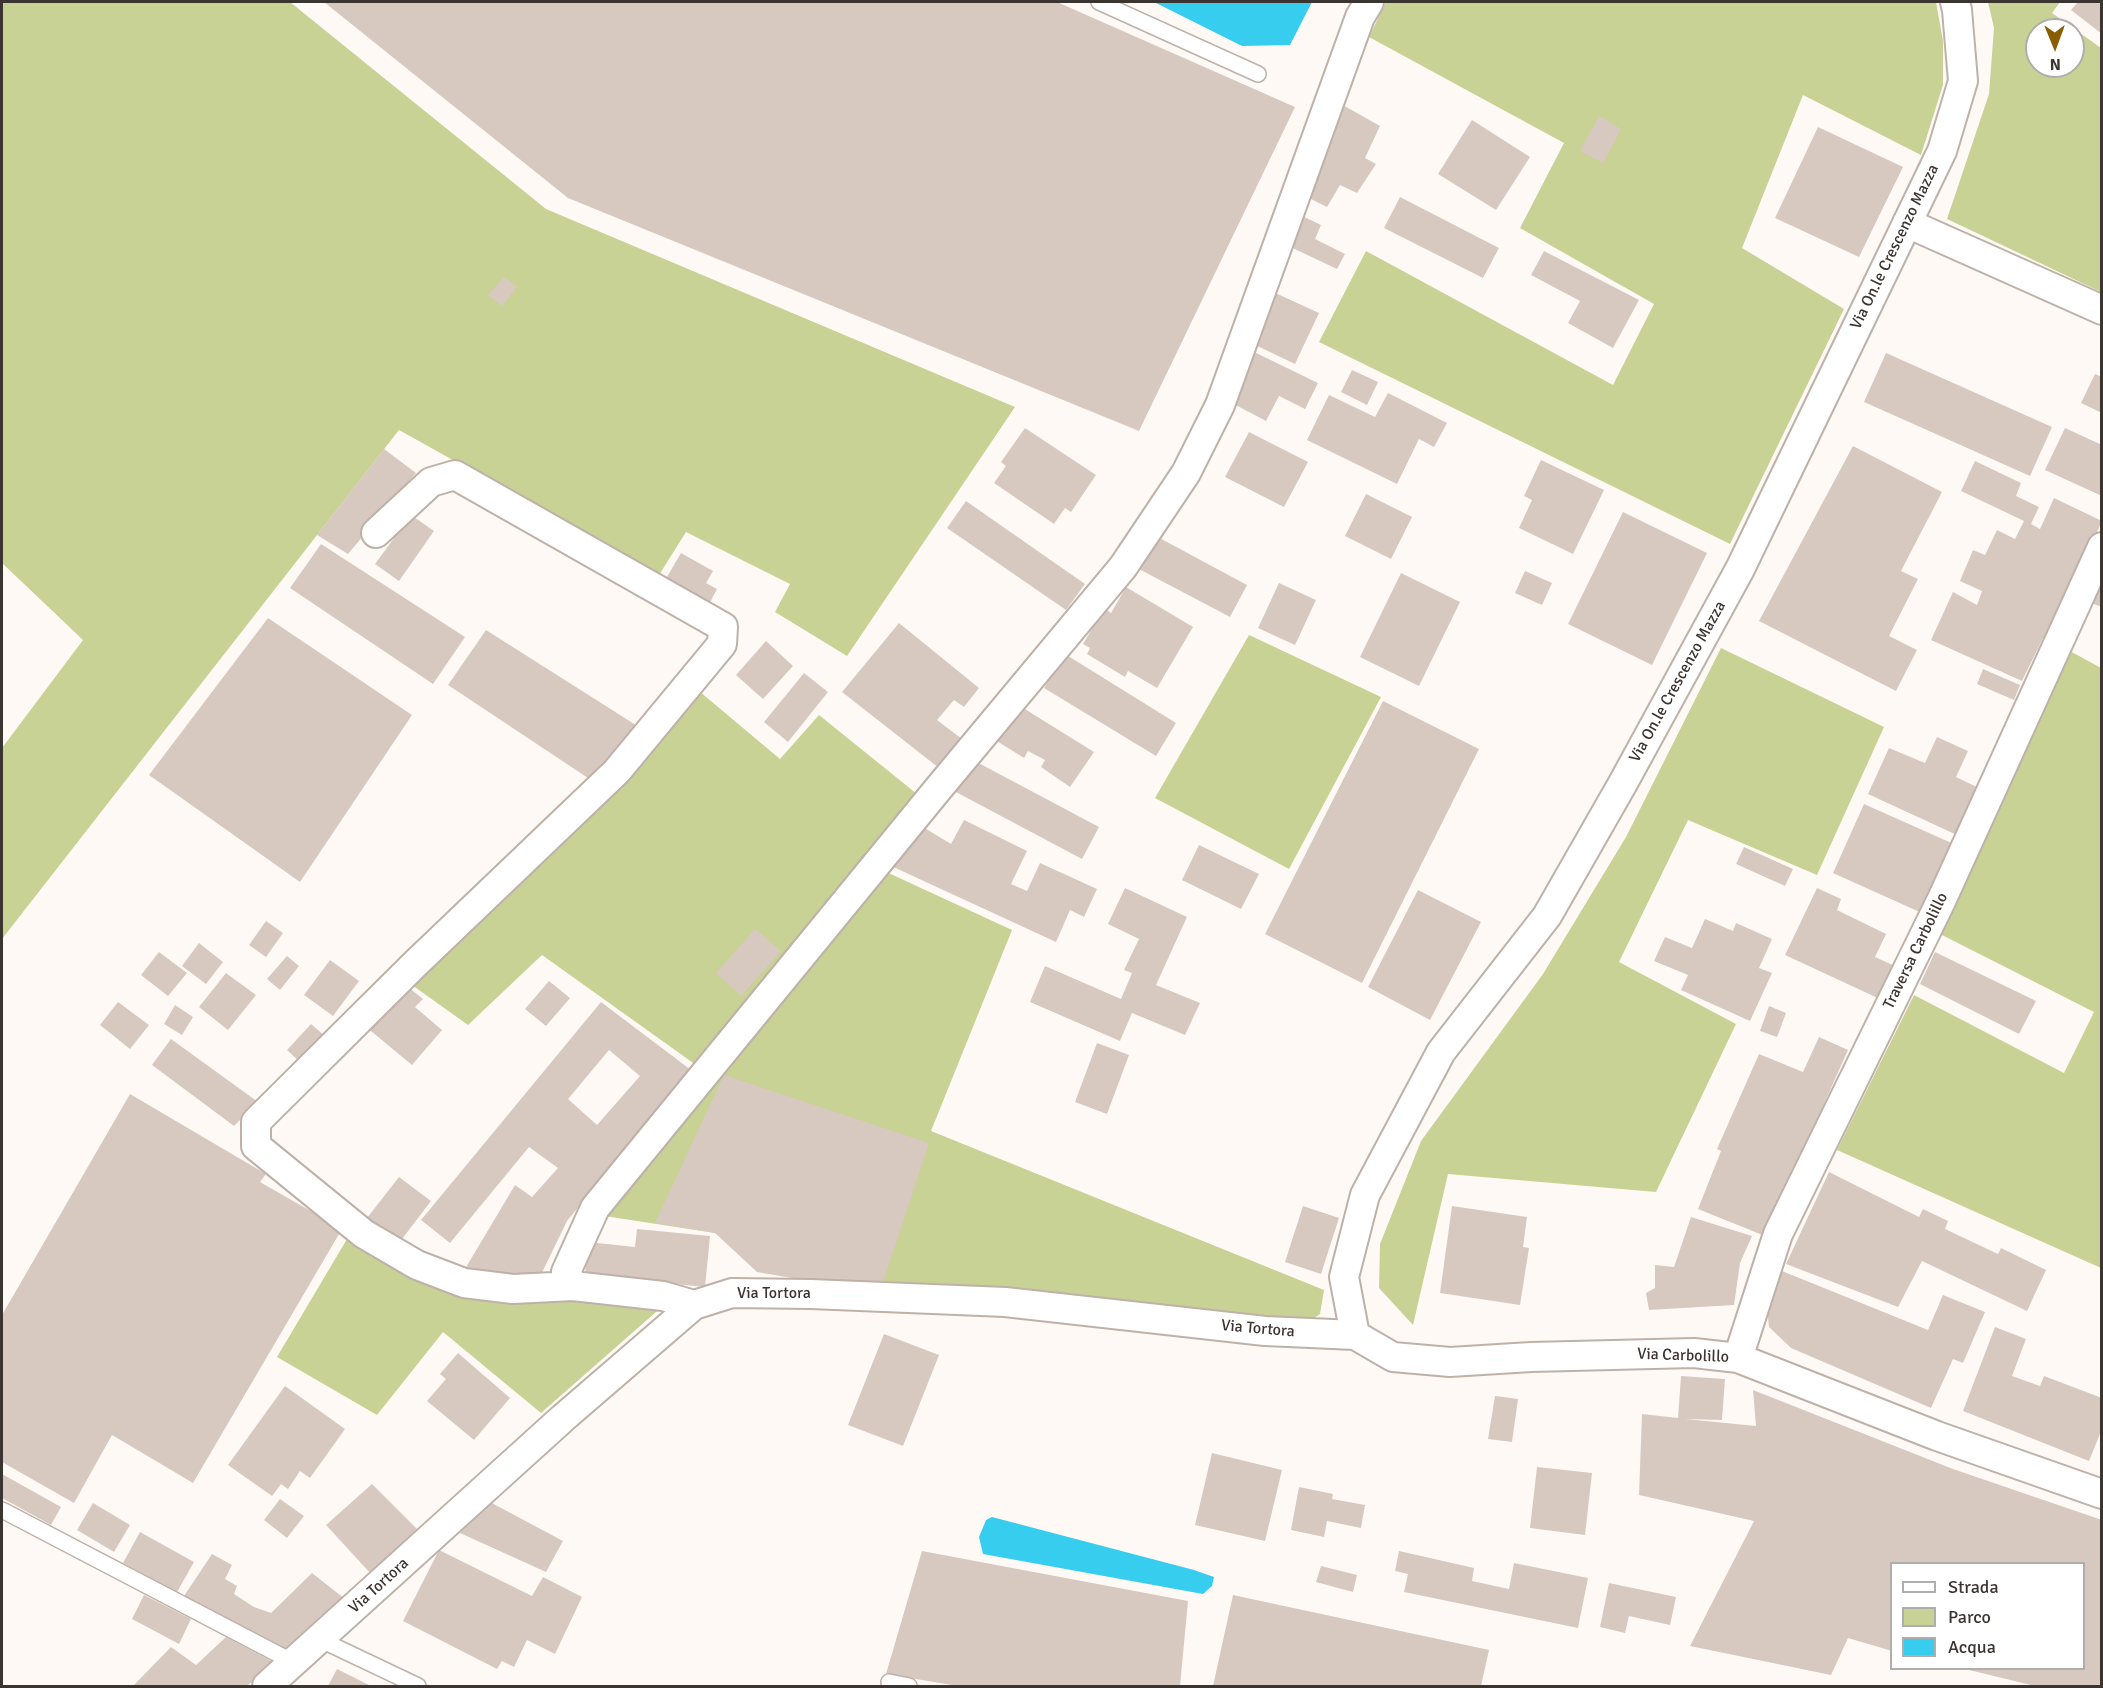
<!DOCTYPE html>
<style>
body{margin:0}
#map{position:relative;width:2103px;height:1688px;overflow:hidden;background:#fff9f6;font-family:Signika,sans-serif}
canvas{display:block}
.frame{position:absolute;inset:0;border:3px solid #3a3531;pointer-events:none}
.legend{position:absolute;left:1890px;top:1562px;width:195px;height:108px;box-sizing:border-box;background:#fff;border:2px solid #b0aead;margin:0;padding:8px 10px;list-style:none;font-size:18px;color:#3a3531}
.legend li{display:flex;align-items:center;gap:12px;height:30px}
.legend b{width:30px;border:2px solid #b0aead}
.north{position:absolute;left:2025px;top:18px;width:60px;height:60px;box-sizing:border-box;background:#fff;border:2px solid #b0aead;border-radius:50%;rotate:179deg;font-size:16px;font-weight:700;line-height:24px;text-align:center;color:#3a3531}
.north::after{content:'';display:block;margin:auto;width:21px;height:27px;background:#8a5e00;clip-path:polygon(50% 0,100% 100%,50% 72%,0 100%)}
</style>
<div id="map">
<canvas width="2103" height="1688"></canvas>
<div class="frame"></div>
<ul class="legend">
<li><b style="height:8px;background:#fff"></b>Strada</li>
<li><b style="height:16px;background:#c8d295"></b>Parco</li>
<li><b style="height:16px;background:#37cdef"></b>Acqua</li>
</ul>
<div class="north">N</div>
</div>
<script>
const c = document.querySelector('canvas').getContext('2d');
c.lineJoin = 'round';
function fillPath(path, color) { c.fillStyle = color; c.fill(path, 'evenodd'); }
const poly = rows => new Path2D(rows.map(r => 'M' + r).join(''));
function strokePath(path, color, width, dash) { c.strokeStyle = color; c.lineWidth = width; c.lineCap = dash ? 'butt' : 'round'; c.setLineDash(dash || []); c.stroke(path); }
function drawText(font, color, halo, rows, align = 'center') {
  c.font = font + ' Signika,sans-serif'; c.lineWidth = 4.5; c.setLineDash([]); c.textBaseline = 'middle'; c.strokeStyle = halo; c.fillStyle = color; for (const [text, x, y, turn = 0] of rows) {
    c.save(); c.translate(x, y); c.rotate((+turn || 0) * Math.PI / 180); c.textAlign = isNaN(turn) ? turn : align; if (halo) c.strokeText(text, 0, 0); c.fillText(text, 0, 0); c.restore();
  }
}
fillPath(poly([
 [2,2,290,2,546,209,1015,407,847,656,775,612,790,584,686,532,659,575,399,430,2,939,2,748,83,640,2,563],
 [1386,2,1936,2,1943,41,1943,85,1921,155,1803,95,1742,248,1844,309,1730,544,1319,342,1366,251,1613,385,1654,304,1520,228,1564,143,1369,37],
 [1988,2,2060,2,2052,13,2101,48,2101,292,1947,219,1989,94,1994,28],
 [2037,30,2073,30,2073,66,2037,66],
 [1249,635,1381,697,1289,869,1155,798],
 [1721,648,1884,727,1817,875,1688,820,1619,962,1736,1024,1656,1192,1448,1174,1413,1325,1379,1288,1380,1244,1421,1141,1543,974,1626,837],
 [2070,651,2101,668,2101,1268,1837,1150,1914,995,2064,1073,2094,1012,1940,934],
 [699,691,780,759,819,715,917,794,696,1065,542,955,468,1025,405,980],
 [882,870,1012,930,931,1131,1324,1290,1320,1314,1306,1324,882,1285,715,1233,598,1215],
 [350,1234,415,1272,664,1305,541,1413,443,1332,377,1415,277,1357]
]), '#c8d295');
fillPath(poly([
 [1154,2,1312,2,1290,45,1242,46],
 [992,1517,1194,1570,1214,1577,1212,1586,1203,1594,983,1554,979,1537,986,1520]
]), '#37cdef');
fillPath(poly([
 [324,2,1057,2,1295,107,1139,431,568,198],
 [2078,2,2102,2,2102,34,2071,10],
 [1341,104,1380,126,1365,158,1376,164,1357,193,1340,185,1327,207,1301,194],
 [1599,116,1621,129,1603,163,1580,151],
 [1472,120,1530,157,1496,210,1438,174],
 [1818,127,1903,167,1859,257,1775,218],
 [1400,197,1499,248,1483,278,1384,228],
 [1296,213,1321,225,1315,239,1345,254,1337,269,1282,243],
 [1544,251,1639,300,1613,348,1568,323,1580,301,1531,275],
 [504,277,517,287,502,306,488,295],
 [1271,291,1319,313,1295,364,1251,343],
 [1248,349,1318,383,1305,409,1279,396,1266,421,1228,401],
 [1886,353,2052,427,2030,476,1864,402],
 [1352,370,1378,382,1367,405,1341,392],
 [2095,374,2102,377,2102,413,2081,403],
 [1388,393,1447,423,1434,447,1419,439,1397,484,1307,440,1329,395,1375,417],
 [1025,428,1096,475,1071,512,1065,508,1054,524,994,483,1006,466,1001,462],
 [2065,428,2102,445,2102,496,2045,470],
 [1249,432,1308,462,1284,507,1225,477],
 [1853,446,1942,492,1901,571,1918,579,1889,636,1917,650,1896,691,1759,621],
 [384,449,416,473,348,554,317,535],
 [1541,460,1604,490,1573,554,1519,528,1532,500,1524,496],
 [1975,461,2021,483,2016,496,2039,507,2031,524,2040,529,2054,498,2102,521,2048,641,2043,638,2022,681,1931,640,1953,592,1977,605,1982,591,1960,581,1973,550,1985,555,1997,530,2015,539,2024,521,1961,491],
 [1366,494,1412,517,1391,559,1345,536],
 [966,501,1085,584,1066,610,947,528],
 [1623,512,1707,553,1652,665,1568,624],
 [411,515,434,531,399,581,375,564],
 [1154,535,1247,585,1230,617,1137,568],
 [321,544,465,637,433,684,290,588],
 [681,553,713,571,706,583,717,589,708,606,664,582],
 [1525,571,1552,583,1542,605,1515,593],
 [1401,573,1460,602,1419,686,1360,657],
 [2102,579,2102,607,2091,603],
 [1279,583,1316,600,1295,645,1258,628],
 [1126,587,1193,627,1157,688,1128,671,1125,677,1087,654,1090,648,1083,644,1104,608,1111,613],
 [268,618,412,715,300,882,149,775],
 [899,623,979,688,964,707,954,700,937,720,962,739,939,768,842,692],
 [486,630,639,727,594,782,448,685],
 [766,641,793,666,763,699,736,675],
 [1065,654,1176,723,1156,756,1044,688],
 [1983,669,2020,685,2014,700,1977,684],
 [804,673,828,692,788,742,764,722],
 [1383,701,1479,749,1362,983,1265,934],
 [1020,706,1094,752,1070,787,1041,767,1045,760,1028,751,1024,758,992,738],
 [1937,737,1968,751,1956,777,1981,789,1959,836,1868,794,1889,748,1925,763],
 [971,759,1099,827,1082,859,954,791],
 [1864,804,1956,845,1924,914,1833,873],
 [964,820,1027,851,1011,884,1027,891,1040,863,1097,889,1084,917,1070,910,1056,942,889,865,918,824,951,844],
 [1199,845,1259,874,1241,909,1182,880],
 [1744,847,1793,869,1785,886,1736,864],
 [1125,888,1187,917,1156,985,1200,1003,1185,1035,1132,1013,1120,1041,1030,1002,1045,966,1121,999,1132,973,1124,970,1139,939,1108,924],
 [1817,888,1841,899,1837,910,1886,934,1875,957,1897,967,1882,1000,1785,955],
 [1418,890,1481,922,1430,1020,1368,987],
 [1705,919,1733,931,1736,923,1772,939,1759,968,1772,973,1750,1021,1681,990,1688,975,1654,961,1665,937,1692,948],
 [266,921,283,933,266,957,249,945],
 [755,929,781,951,741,996,716,973],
 [199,943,223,962,206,984,182,966],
 [159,952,187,973,168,996,141,975],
 [1935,952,2036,1001,2019,1034,1920,984],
 [287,956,299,966,280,990,267,979],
 [330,960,359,981,333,1016,304,995],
 [226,973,256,995,228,1030,199,1007],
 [549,981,570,998,546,1026,525,1009],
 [403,983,423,999,415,1007,442,1030,412,1065,366,1027],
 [118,1002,149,1025,130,1049,100,1025],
 [601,1002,691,1070,567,1221,536,1285,510,1274,502,1285,462,1274,515,1185,532,1197,558,1168,529,1147,450,1243,421,1220],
 [609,1050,640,1076,597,1125,568,1099],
 [175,1005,193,1017,182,1035,164,1024],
 [1769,1006,1786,1013,1777,1037,1760,1031],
 [311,1024,325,1036,301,1063,287,1050],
 [1819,1037,1848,1050,1765,1236,1698,1209,1721,1151,1717,1149,1759,1054,1803,1072],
 [171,1039,258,1102,234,1126,152,1065],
 [1097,1043,1129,1055,1107,1114,1075,1102],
 [724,1075,929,1143,882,1285,792,1278,757,1272,715,1233,655,1223],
 [130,1094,266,1174,260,1182,342,1229,193,1483,112,1435,74,1503,2,1462,2,1315],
 [1829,1172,1919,1217,1923,1209,1948,1221,1945,1229,1998,1254,2001,1248,2046,1270,2027,1311,1922,1261,1898,1307,1786,1264],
 [399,1177,431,1201,399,1243,367,1218],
 [1303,1206,1339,1218,1321,1274,1285,1262],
 [1452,1206,1527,1217,1523,1247,1529,1248,1520,1305,1440,1293],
 [1691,1217,1752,1236,1740,1263,1734,1305,1649,1310,1646,1293,1655,1288,1655,1265,1674,1267],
 [637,1229,710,1236,705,1287,585,1275,588,1242,635,1247],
 [1782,1271,1928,1330,1943,1295,1985,1312,1963,1363,1953,1359,1931,1408,1791,1348,1769,1327,1767,1307],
 [1995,1327,2026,1339,2012,1376,2040,1386,2044,1376,2102,1398,2102,1429,2089,1461,1963,1411],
 [884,1334,939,1355,903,1446,848,1425],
 [458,1353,510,1398,474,1440,427,1401,446,1379,440,1374],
 [1681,1376,1725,1379,1722,1420,1685,1419,1756,1426,1753,1390,1953,1469,2102,1520,2102,1686,2035,1686,1965,1669,2084,1668,2084,1563,1892,1563,1892,1651,1848,1638,1831,1675,1690,1646,1754,1521,1639,1495,1642,1414,1678,1418],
 [285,1386,345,1429,310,1478,300,1471,288,1489,281,1484,272,1496,228,1465],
 [1495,1396,1518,1399,1512,1442,1488,1439],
 [1212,1453,1282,1470,1265,1541,1195,1525],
 [1537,1467,1592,1473,1585,1535,1530,1528],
 [2,1474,61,1507,51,1525,2,1498],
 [372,1484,420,1532,372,1575,326,1525],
 [1299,1487,1333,1494,1332,1499,1365,1505,1361,1528,1327,1521,1324,1537,1291,1530],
 [280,1499,304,1516,287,1538,264,1520],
 [488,1501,563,1541,546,1572,460,1533],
 [93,1503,130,1525,114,1552,77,1530],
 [140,1532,194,1562,177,1592,123,1563],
 [439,1550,532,1596,543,1577,582,1597,555,1654,527,1640,514,1667,502,1661,497,1669,403,1621],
 [922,1551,1188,1601,1180,1686,958,1686,886,1674],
 [1399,1551,1474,1568,1472,1581,1509,1589,1514,1563,1588,1578,1578,1628,1404,1592,1408,1574,1395,1571],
 [212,1554,232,1565,225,1579,237,1586,234,1594,254,1607,271,1613,312,1573,345,1599,290,1653,184,1596],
 [1321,1566,1357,1575,1353,1592,1316,1582],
 [1609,1583,1676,1597,1670,1625,1629,1616,1625,1633,1600,1627],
 [144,1595,191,1619,179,1644,132,1619],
 [1233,1595,1489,1650,1481,1686,1213,1686],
 [226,1637,275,1663,247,1686,133,1686,171,1647,196,1665],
 [337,1669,371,1686,328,1686]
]), '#d7c9c0');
const lane = poly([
 [1099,2,1258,74],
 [2,1510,293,1662],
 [319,1639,418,1686],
 [889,1682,909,1686]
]);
const street = poly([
 [1907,223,2102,310],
 [376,533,431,482,455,475,723,627,722,644,617,771,414,965,256,1122,256,1146,364,1234,417,1265,464,1283,513,1289,573,1286],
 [694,1305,663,1296,573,1286,566,1272,595,1208,938,789,1123,567,1186,473,1220,405,1360,17,1369,2],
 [1355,1335,1344,1277,1365,1195,1441,1052,1547,916,1623,783,1740,569,1942,151,1963,81,1957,10,1955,2],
 [1738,1358,1778,1234,1942,899,2102,547],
 [267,1686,563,1418,694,1305,732,1293,811,1294,1005,1302,1265,1331,1355,1335,1393,1357,1450,1362,1531,1357,1694,1353,1738,1358,1937,1436,2102,1494]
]);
strokePath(lane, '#beb1a8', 18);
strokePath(street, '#beb1a8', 32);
strokePath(lane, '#fff', 15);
strokePath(street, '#fff', 28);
drawText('16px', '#3a3531', '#fff', [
 ["Via On.le Crescenzo Mazza",1895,247,-64],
 ["Via On.le Crescenzo Mazza",1678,682,-61],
 ["Traversa Carbolillo",1916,951,-64],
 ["Via Tortora",774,1294],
 ["Via Tortora",1258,1329,5],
 ["Via Carbolillo",1683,1356,2],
 ["Via Tortora",379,1586,-42]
]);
</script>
